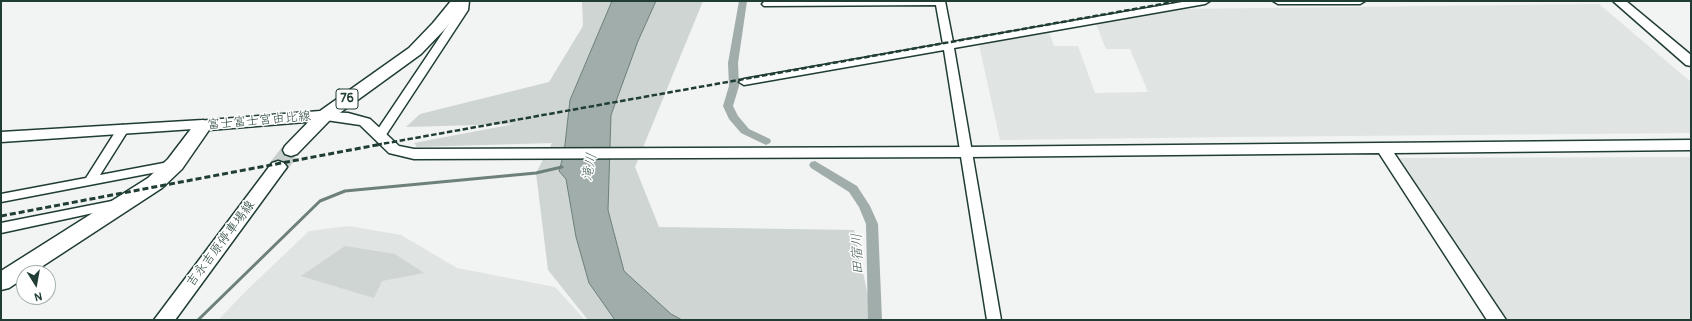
<!DOCTYPE html>
<meta charset="utf-8">
<style>
body{margin:0}
#map{position:relative;width:1692px;height:321px;overflow:hidden;background:#f2f3f3;font-family:Pangolin,sans-serif}
canvas{display:block}
.frame{position:absolute;inset:0;border:2px solid #1f3d34;pointer-events:none}
.north{position:absolute;left:16px;top:265px;width:40px;height:40px;box-sizing:border-box;background:#fff;border:1px solid #a5b1ae;border-radius:50%;rotate:169deg;font-size:11px;font-weight:700;line-height:16px;text-align:center;color:#1f3d34}
.north::after{content:'';display:block;margin:auto;width:14px;height:18px;background:#1f3d34;clip-path:polygon(50% 0,100% 100%,50% 72%,0 100%)}
</style>
<div id="map">
<canvas width="1692" height="321"></canvas>
<div class="frame"></div>
<div class="north">N</div>
</div>
<script>
const c = document.querySelector('canvas').getContext('2d');
c.lineJoin = 'round';
function fillPath(path, color) { c.fillStyle = color; c.fill(path, 'evenodd'); }
const poly = rows => new Path2D(rows.map(r => 'M' + r).join(''));
function strokePath(path, color, width, dash) { c.strokeStyle = color; c.lineWidth = width; c.lineCap = dash ? 'butt' : 'round'; c.setLineDash(dash || []); c.stroke(path); }
function drawText(font, color, halo, rows, align = 'center') {
  c.font = font + ' Pangolin,"Klee One",sans-serif'; c.lineWidth = 3; c.setLineDash([]); c.textBaseline = 'middle'; c.strokeStyle = halo; c.fillStyle = color; for (const [text, x, y, turn = 0] of rows) {
    c.save(); c.translate(x, y); c.rotate((+turn || 0) * Math.PI / 180); c.textAlign = isNaN(turn) ? turn : align; if (halo) c.strokeText(text, 0, 0); c.fillText(text, 0, 0); c.restore();
  }
}
fillPath(poly([
 [1599,4,1691,82,1691,133,1230,137,1000,140,979,45,1049,32,1054,46,1078,46,1095,93,1148,92,1130,49,1106,49,1096,24,1179,9],
 [1691,157,1691,320,1506,320,1392,158],
 [349,226,401,235,457,268,555,287,585,320,218,320,247,290,309,231]
]), '#e0e4e3');
fillPath(poly([
 [582,1,703,1,635,167,659,227,854,230,873,320,588,320,548,270,536,173,552,143,417,147,414,143,514,124,406,127,420,114,549,82,583,26],
 [345,246,395,254,424,273,382,281,374,298,301,276]
]), '#ced5d3');
const water = poly([
 [612,1,656,1,638,41,611,115,608,210,624,271,671,314,682,320,615,320,589,283,576,237,566,179,559,171,564,153,570,100,612,1]
]);
fillPath(water, '#a1adaa');
strokePath(water, '#6d807b', 1);
strokePath(poly([
 [198,320,320,201,345,191,536,173,562,167]
]), '#6d807b', 3);
fillPath(poly([
 [739,1,747,1,738,63,739,86,733,106,738,116,749,129,770,139,771,141,770,143,766,145,741,133,729,119,723,106,729,86,728,63,739,1],
 [815,161,857,186,870,206,878,224,882,320,868,320,866,224,859,207,849,192,811,168,809,165,811,162,815,161]
]), '#a1adaa');
strokePath(poly([
 [278,167,291,150]
]), '#c8cfcd', 18, [18, 9]);
const minor = poly([
 [459,1,469,1,468,10,384,138,376,138,374,135,376,132,458,10,459,1],
 [767,1,945,1,953,42,1188,1,1210,1,1205,4,954,48,1001,320,987,320,944,50,744,85,739,82,744,79,943,44,936,5,764,6,762,4,764,2,767,1],
 [1273,1,1365,1,1360,4,1278,4,1273,1],
 [123,125,127,126,129,129,100,175,174,161,178,162,180,165,178,168,1,202,1,194,86,178,119,126,123,125],
 [117,200,121,201,123,204,121,207,1,233,1,223,117,200]
]);
const tertiary = poly([
 [1613,1,1626,1,1691,55,1691,66,1686,65,1613,1],
 [324,112,348,113,370,119,399,146,414,149,967,147,1691,140,1691,150,1394,153,1506,320,1487,320,1379,153,967,157,414,159,389,153,360,125,319,119,317,116,319,113,324,112],
 [203,120,208,122,210,125,208,128,1,142,1,132,203,120]
]);
const secondary = poly([
 [324,111,330,112,332,116,330,120,297,154,291,156,285,154,283,150,285,146,318,112,324,111],
 [278,161,284,163,287,167,284,171,175,320,154,320,272,163,278,161]
]);
const primary = poly([
 [451,1,467,1,445,29,421,54,330,120,209,130,182,169,162,188,32,273,24,273,24,278,9,288,1,290,1,271,148,178,168,159,197,121,320,111,409,48,433,23,451,1]
]);
strokePath(minor, '#1f3d34', 3);
strokePath(tertiary, '#1f3d34', 3);
strokePath(secondary, '#1f3d34', 3);
strokePath(primary, '#1f3d34', 3);
fillPath(minor, '#fff');
fillPath(tertiary, '#fff');
fillPath(secondary, '#fff');
fillPath(primary, '#fff');
strokePath(poly([
 [376,145,1179,1]
]), '#1f3d34', 2.5, [5.5, 2.5]);
strokePath(poly([
 [1,216,382,144]
]), '#1f3d34', 3, [6, 3]);
for (const [x, y, w] of [
 [347,99,22]
]) { const box = new Path2D(); box.roundRect(x - w / 2, y - 10, w, 20, 3); c.fillStyle = '#fff'; c.fill(box); strokePath(box, '#1f3d34', 1); }
drawText('bold 12px', '#1f3d34', null, [
 ["76",347,99]
]);
drawText('13px', '#1f3d34', '#fff', [
 ["富士富士宮由比線",259,121,-5],
 ["吉永吉原停車場線",221,244,-53]
]);
drawText('italic 14px', '#465f57', '#fff', [
 ["滝川",590,167,-79],
 ["田宿川",858,254,-92]
]);
</script>
